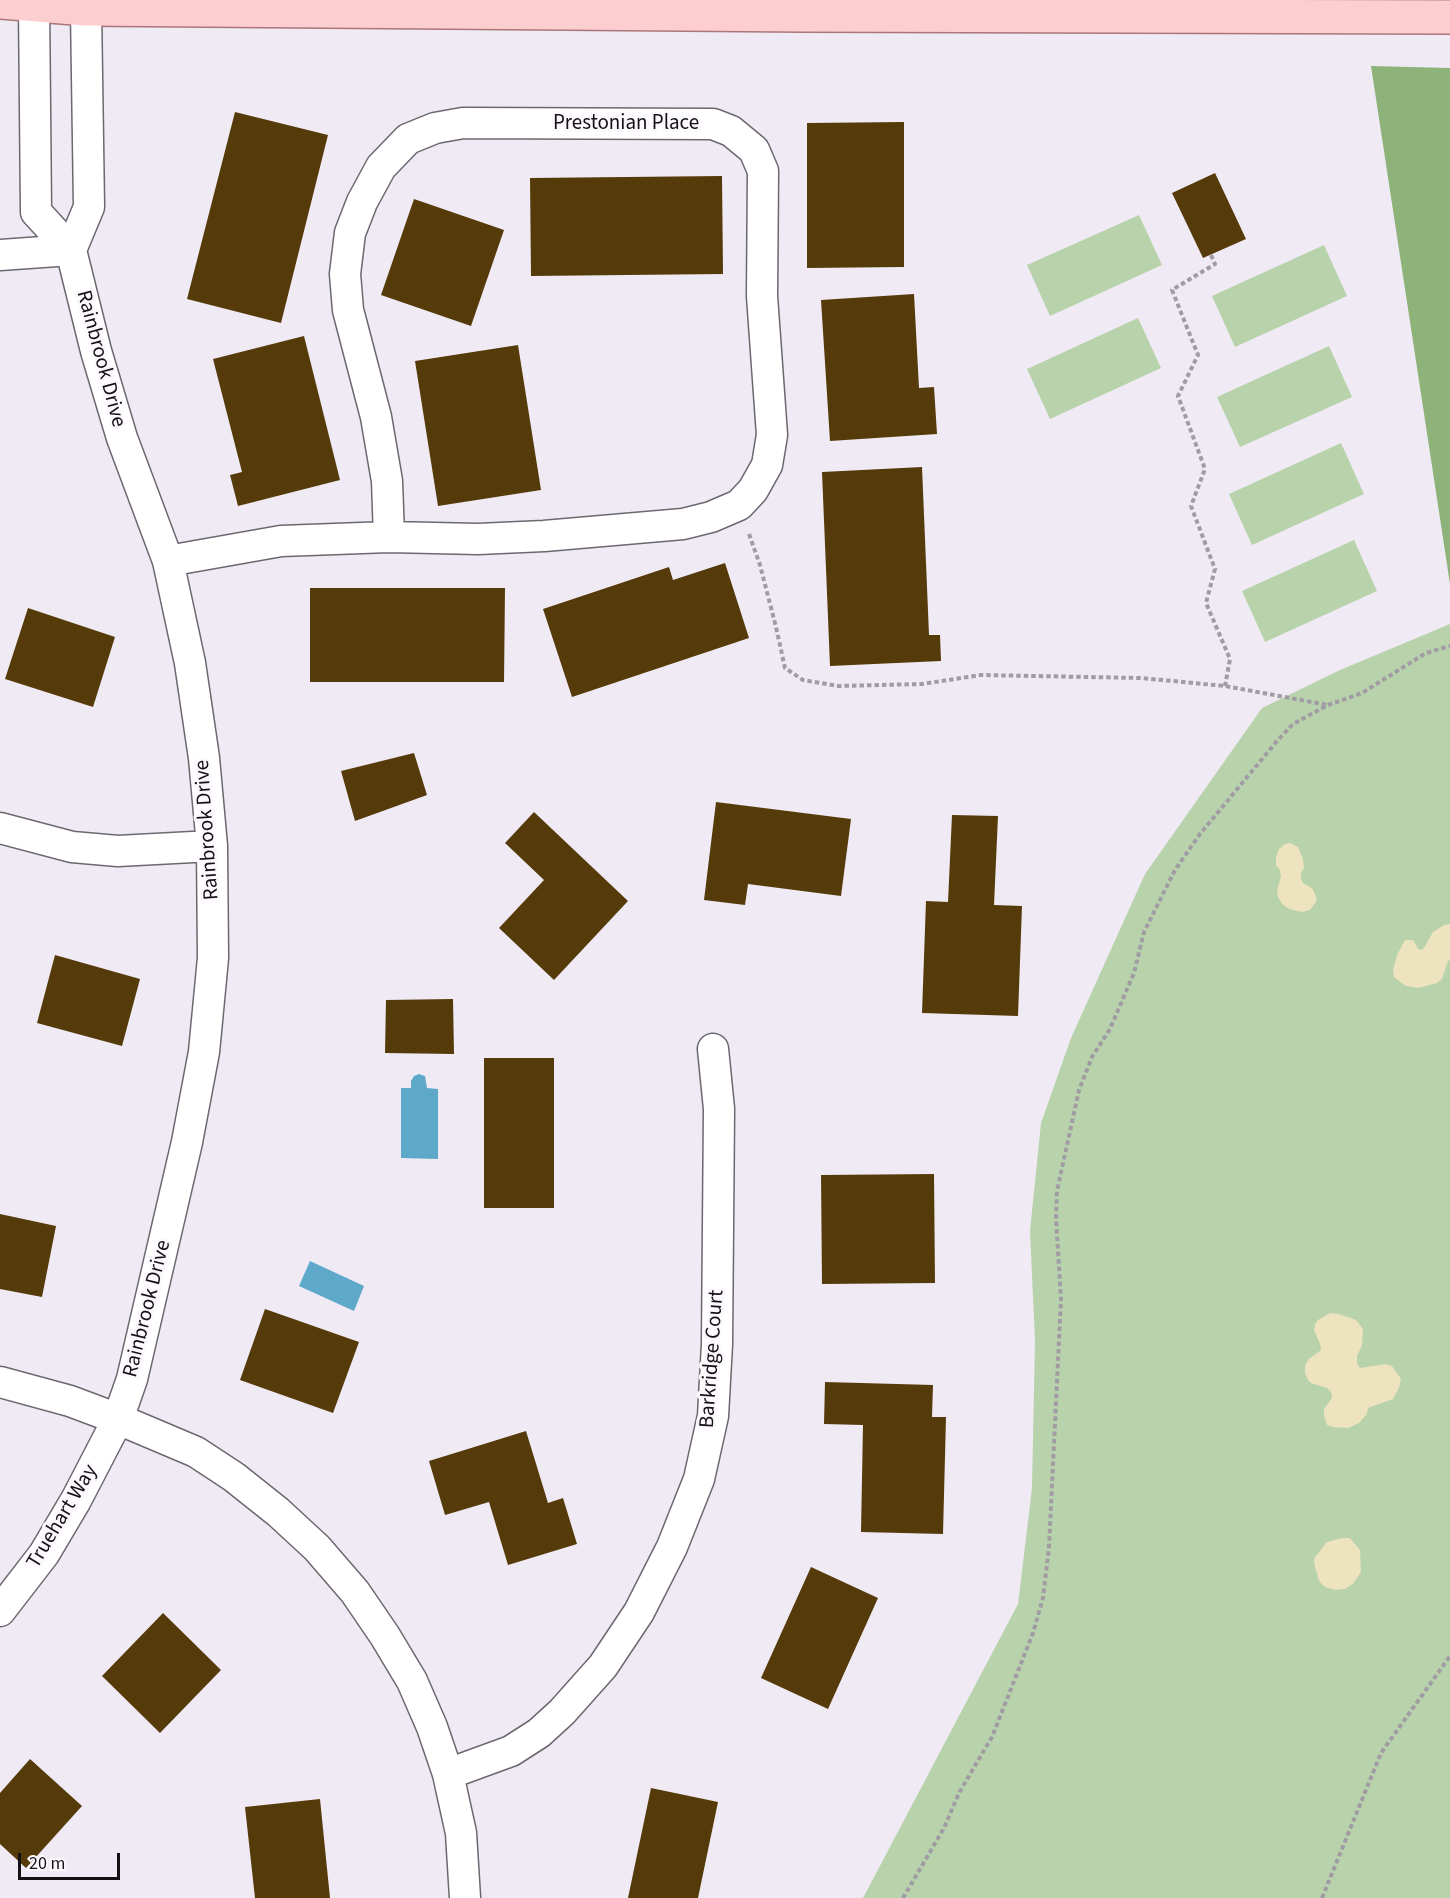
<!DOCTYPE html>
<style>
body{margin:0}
#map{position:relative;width:1450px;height:1898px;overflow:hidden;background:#f0eaf4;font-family:"Source Sans 3",sans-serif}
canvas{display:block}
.scale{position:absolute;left:18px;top:1853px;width:102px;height:27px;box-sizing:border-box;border:3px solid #131114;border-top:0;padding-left:8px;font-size:18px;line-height:21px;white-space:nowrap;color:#131114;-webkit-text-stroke:4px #fcf8fe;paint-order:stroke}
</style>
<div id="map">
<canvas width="1450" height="1898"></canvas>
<div class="scale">20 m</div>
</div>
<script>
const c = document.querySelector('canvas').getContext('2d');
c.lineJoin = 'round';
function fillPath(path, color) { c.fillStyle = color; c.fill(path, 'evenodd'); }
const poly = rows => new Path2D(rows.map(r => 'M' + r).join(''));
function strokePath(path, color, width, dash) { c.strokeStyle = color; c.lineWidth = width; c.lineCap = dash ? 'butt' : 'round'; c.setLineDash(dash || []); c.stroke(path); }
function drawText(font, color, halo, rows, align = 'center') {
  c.font = font + ' "Source Sans 3",sans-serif'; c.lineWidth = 6; c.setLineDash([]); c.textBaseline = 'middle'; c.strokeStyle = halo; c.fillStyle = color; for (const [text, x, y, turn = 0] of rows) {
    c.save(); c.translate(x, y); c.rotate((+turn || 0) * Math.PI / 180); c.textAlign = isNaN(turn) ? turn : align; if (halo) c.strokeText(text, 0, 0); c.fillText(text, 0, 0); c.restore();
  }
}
fillPath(poly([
 [1139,215,1162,265,1050,316,1027,265],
 [1324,245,1347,296,1235,347,1212,296],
 [1138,318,1161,368,1050,419,1027,369],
 [1329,346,1352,397,1240,447,1217,397],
 [1341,443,1364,494,1252,545,1229,494],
 [1354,540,1377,591,1265,642,1242,591],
 [1450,624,1450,1898,863,1898,1018,1604,1032,1488,1035,1340,1030,1231,1041,1123,1071,1038,1145,874,1262,708,1340,670]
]), '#b8d3ab');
fillPath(poly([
 [1371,66,1450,68,1450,584]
]), '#8db37a');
fillPath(poly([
 [1290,843,1298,847,1303,859,1304,868,1301,873,1301,879,1303,883,1312,888,1315,894,1317,900,1310,910,1302,912,1289,909,1282,904,1278,897,1277,890,1281,877,1280,870,1276,865,1276,857,1279,849,1285,844],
 [1450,924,1450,960,1448,961,1442,979,1437,983,1418,988,1406,986,1400,982,1394,977,1393,970,1397,955,1405,940,1413,940,1418,949,1421,950,1424,948,1433,932,1444,925],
 [1330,1313,1339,1314,1356,1320,1363,1329,1362,1345,1357,1356,1357,1363,1360,1368,1386,1364,1392,1366,1401,1379,1399,1388,1393,1399,1368,1408,1367,1414,1359,1423,1348,1428,1333,1427,1327,1425,1324,1416,1324,1409,1332,1398,1331,1392,1327,1388,1311,1383,1308,1380,1305,1373,1305,1365,1309,1359,1321,1350,1320,1344,1314,1330,1315,1324,1318,1320],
 [1342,1538,1350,1538,1360,1550,1361,1572,1353,1584,1345,1589,1335,1590,1325,1587,1319,1581,1314,1563,1315,1557,1327,1542]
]), '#ede3be');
fillPath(poly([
 [419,1074,425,1076,427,1088,438,1089,438,1159,401,1158,401,1088,411,1088,411,1081,414,1076],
 [310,1261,364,1286,354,1311,299,1286]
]), '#5ea8ca');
fillPath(poly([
 [235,112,328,135,281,323,187,299],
 [904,122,904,267,807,268,807,123],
 [1215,173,1246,239,1203,258,1172,193],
 [722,176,723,274,531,276,530,178],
 [414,199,504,230,471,326,381,295],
 [914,294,919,388,934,387,937,434,830,441,821,300],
 [304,336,340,480,238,506,230,475,242,472,213,359],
 [518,345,541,490,438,506,415,361],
 [922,467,929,635,940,635,941,661,830,666,822,472],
 [725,563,749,638,572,697,543,609,669,567,673,580],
 [310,588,505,588,504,682,310,682],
 [28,608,115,637,93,707,5,679],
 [414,753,427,795,355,821,341,771],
 [716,802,851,819,841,896,748,884,745,905,704,900],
 [534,812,628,901,554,980,499,928,544,880,505,843],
 [952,815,998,816,994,905,1022,906,1018,1016,922,1013,926,901,948,902],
 [55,955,140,979,122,1046,37,1023],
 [453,999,454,1054,385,1053,386,1000],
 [484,1058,554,1058,554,1208,484,1208],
 [934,1174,935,1283,822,1284,821,1175],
 [0,1214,56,1226,42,1297,0,1289],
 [265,1309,359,1342,333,1413,240,1380],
 [825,1382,933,1385,932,1417,946,1417,943,1534,861,1532,863,1425,824,1424],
 [526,1431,548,1503,563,1498,577,1544,508,1565,489,1502,445,1515,429,1461],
 [811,1567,878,1598,828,1709,761,1678],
 [163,1613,221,1670,160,1733,102,1676],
 [30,1759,82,1806,26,1868,0,1844,0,1793],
 [651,1788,718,1802,698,1898,628,1898],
 [320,1799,330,1898,255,1898,245,1807]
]), '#563b0a');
const street = poly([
 [463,123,713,124,731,131,754,150,763,171,762,296,772,435,767,465,753,490,739,505,711,517,683,524,544,536,478,539,389,537,387,481,376,417,348,310,345,274,350,233,362,202,381,167,408,139,435,128,463,123],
 [71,250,89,207,86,9],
 [0,255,71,250],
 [168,561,281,541,389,537],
 [0,828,72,847,118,851,212,846],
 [0,1382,70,1401,118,1419,196,1452,234,1477,278,1512,317,1548,355,1592,385,1636,412,1681,432,1727,448,1774,461,1833,465,1898],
 [0,1611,44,1554,76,1500,118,1419,132,1379,187,1142,204,1052,213,958,212,846,204,758,190,663,168,561,122,438,96,351,71,250,36,212,34,5],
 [448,1774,511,1751,539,1733,562,1712,603,1666,639,1612,672,1547,699,1479,713,1416,717,1344,719,1109,713,1049]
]);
const primary = poly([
 [0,2,86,9,804,15,1450,17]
]);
strokePath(street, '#6d6770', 33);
strokePath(primary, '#aa767a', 36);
strokePath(poly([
 [1211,255,1215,264,1172,290,1198,355,1178,396,1205,469,1191,506,1215,569,1206,603,1230,659,1225,686],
 [749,534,760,565,776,627,785,668,803,680,838,686,922,684,981,675,1141,678,1225,686,1328,705],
 [903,1898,944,1828,959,1793,992,1737,1033,1633,1043,1598,1049,1547,1061,1299,1056,1219,1057,1191,1079,1090,1092,1057,1110,1029,1134,973,1144,932,1175,870,1200,834,1277,741,1293,724,1328,705,1362,693,1426,653,1450,646],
 [1322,1898,1381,1753,1450,1656]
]), '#a19ca4', 4, [4.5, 3]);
strokePath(street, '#fff', 30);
strokePath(primary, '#fdced0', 33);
drawText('21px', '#131114', '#fcf8fe', [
 ["Prestonian Place",626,124],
 ["Rainbrook Drive",100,359,75],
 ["Rainbrook Drive",208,830,-94],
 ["Rainbrook Drive",148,1309,-76],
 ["Barkridge Court",713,1359,-86],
 ["Truehart Way",63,1517,-59]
]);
</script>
